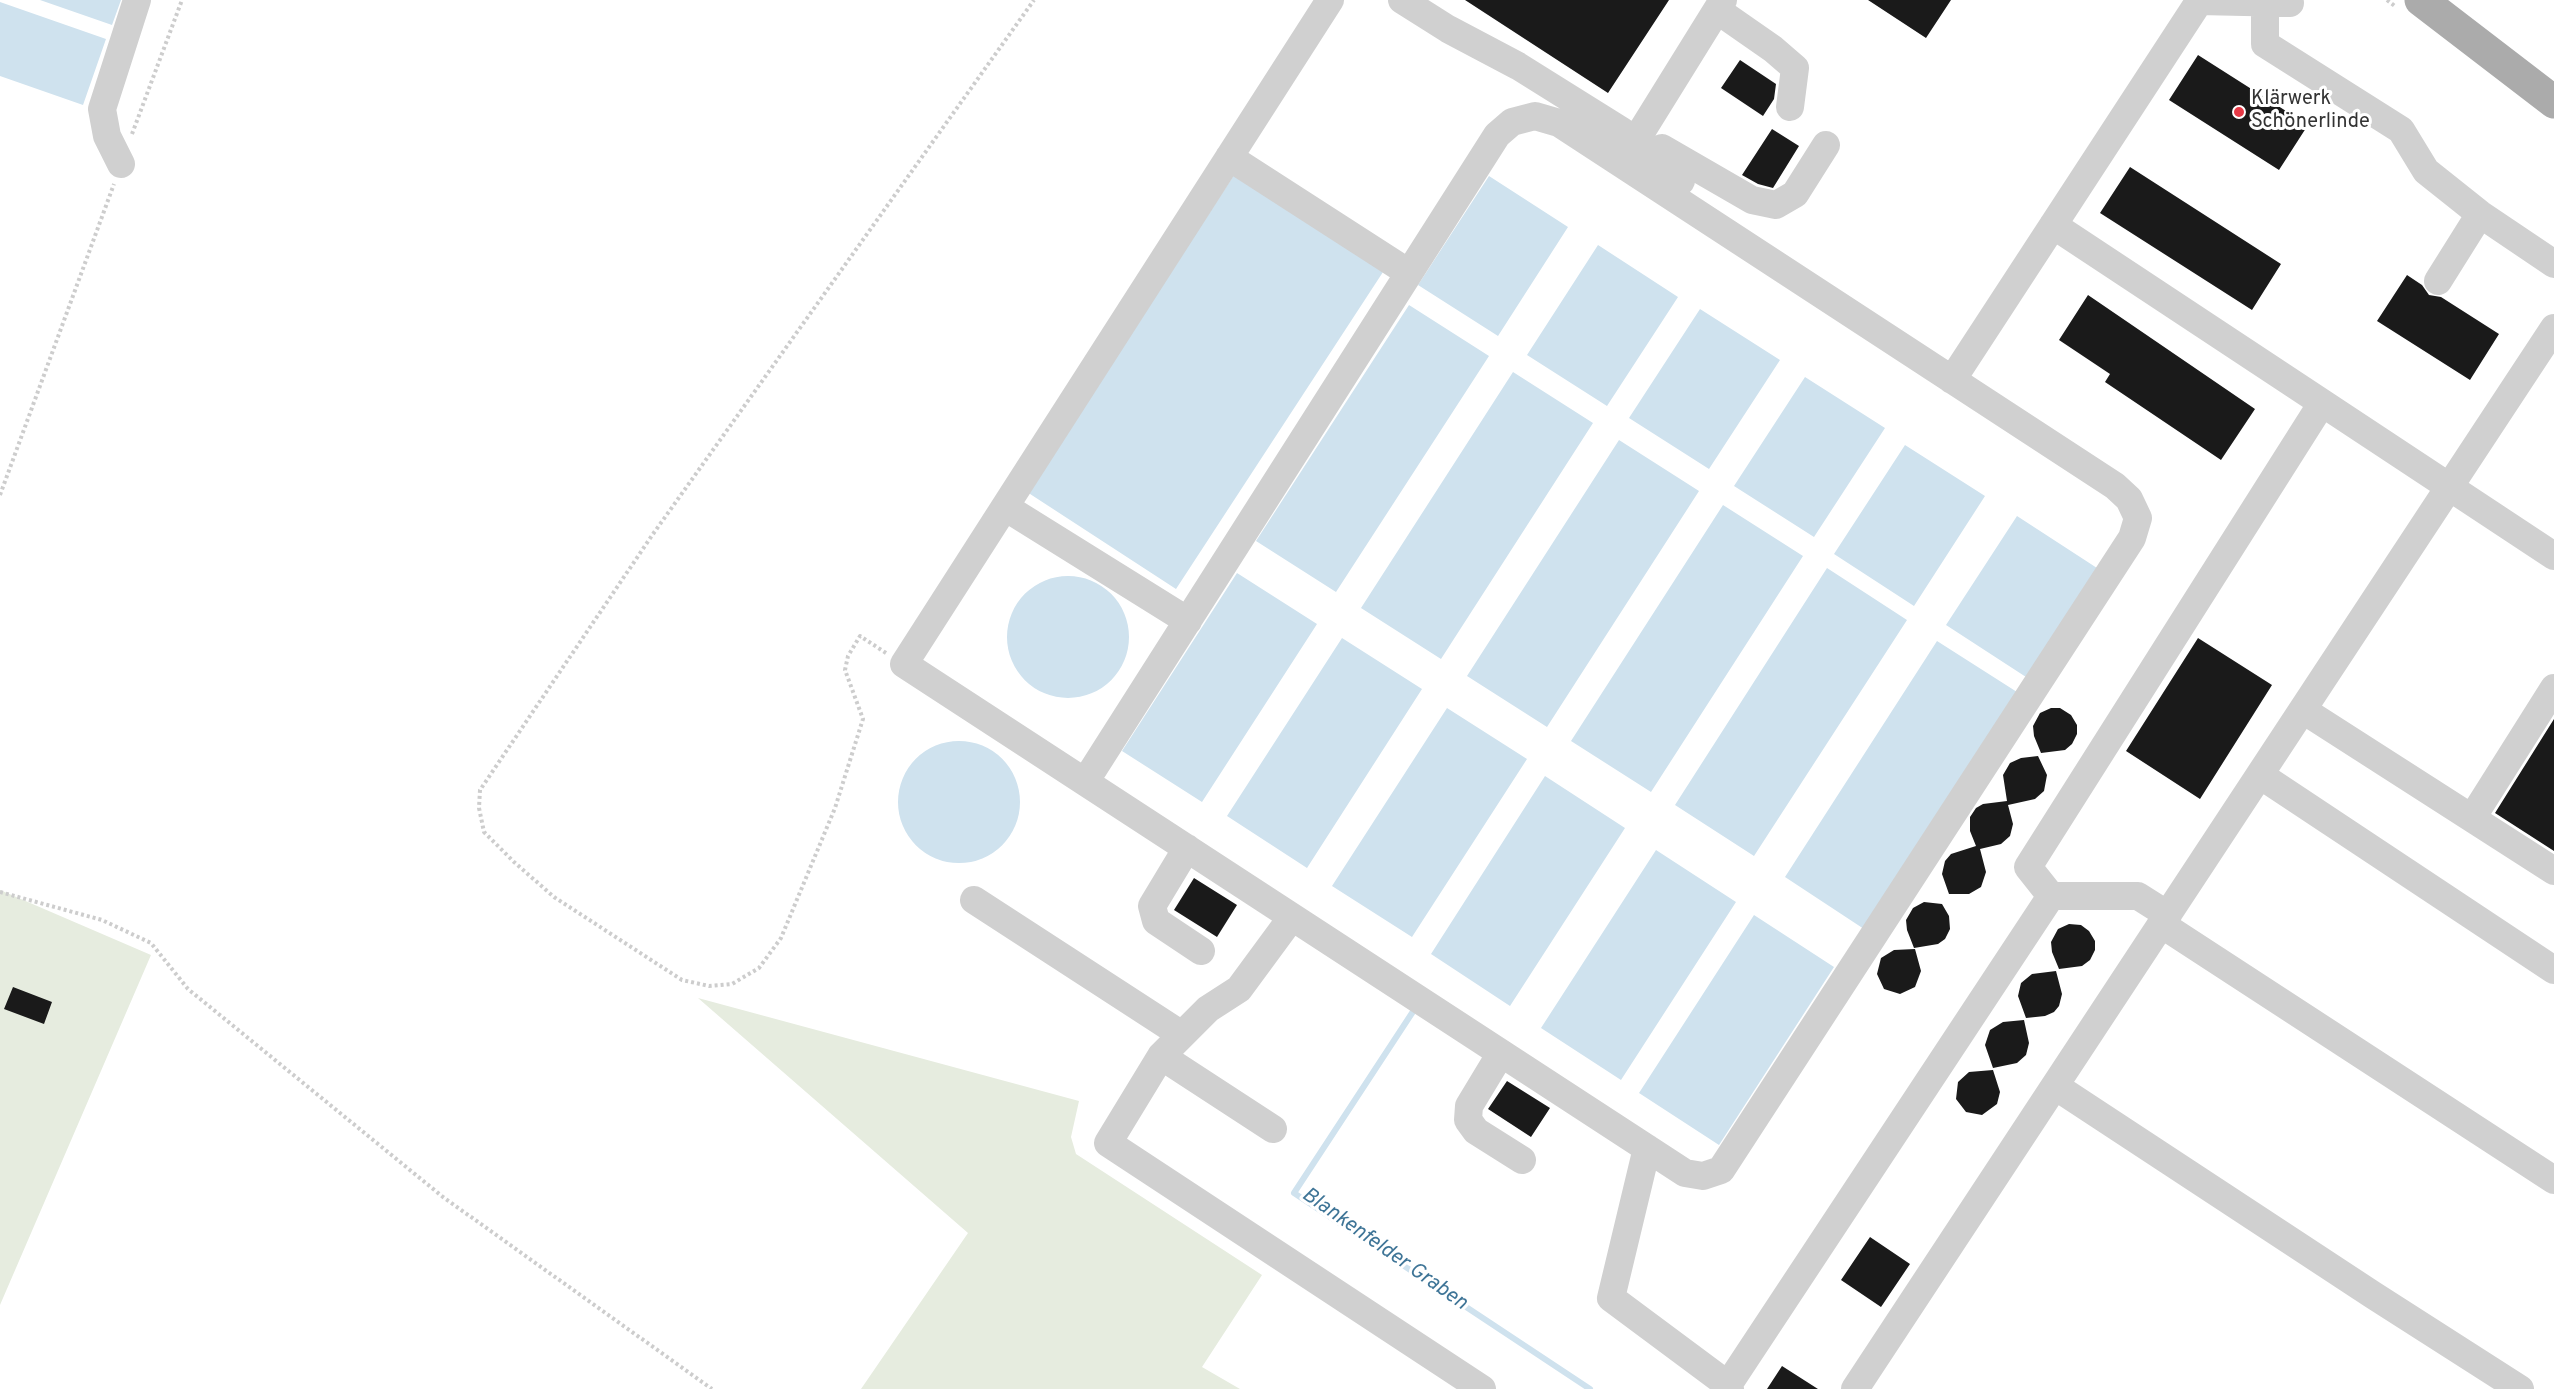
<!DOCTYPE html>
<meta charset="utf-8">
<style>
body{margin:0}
canvas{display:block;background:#fff}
</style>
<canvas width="2554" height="1389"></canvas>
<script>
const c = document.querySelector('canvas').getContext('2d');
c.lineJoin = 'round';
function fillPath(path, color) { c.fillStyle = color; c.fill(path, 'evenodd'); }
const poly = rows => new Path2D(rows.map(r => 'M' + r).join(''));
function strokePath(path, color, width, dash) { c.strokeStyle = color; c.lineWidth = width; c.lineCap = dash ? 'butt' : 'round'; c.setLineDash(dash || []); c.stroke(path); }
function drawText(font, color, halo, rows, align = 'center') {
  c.font = font + ' Overpass,sans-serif'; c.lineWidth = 6; c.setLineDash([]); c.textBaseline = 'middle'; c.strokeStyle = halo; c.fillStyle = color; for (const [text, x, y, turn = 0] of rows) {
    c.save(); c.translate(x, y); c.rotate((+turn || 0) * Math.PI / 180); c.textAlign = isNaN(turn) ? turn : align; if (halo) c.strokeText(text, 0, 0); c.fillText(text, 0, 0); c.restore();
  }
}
fillPath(poly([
 [0,890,151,955,0,1305],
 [698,998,1079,1101,1071,1137,1076,1154,1262,1275,1202,1367,1240,1389,861,1389,968,1233]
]), '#e6ecdf');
fillPath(poly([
 [40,0,121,0,112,25],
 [0,2,106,39,83,105,0,76],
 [1234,175,1383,272,1176,589,1027,492],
 [1489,176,1568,227,1498,336,1418,285],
 [1598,245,1678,297,1607,406,1527,355],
 [1409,305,1489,356,1336,592,1256,541],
 [1700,309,1780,360,1709,469,1629,418],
 [1513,372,1593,423,1441,659,1361,608],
 [1805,377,1885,428,1814,537,1734,486],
 [1619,440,1699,491,1547,727,1467,676],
 [1905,445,1985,496,1914,606,1834,554],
 [1723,505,1803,556,1651,792,1571,741],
 [2017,516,2097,568,2026,677,1946,625],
 [1827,568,1907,620,1754,856,1675,805],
 [1237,573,1317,624,1202,802,1122,751],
 '1007 637a61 61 0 1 1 122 0a61 61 0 1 1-122 0Z',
 [1342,638,1422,689,1307,868,1227,816],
 [1937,641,2017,692,1864,929,1785,877],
 [1447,708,1527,759,1412,937,1332,886],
 '898 802a61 61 0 1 1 122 0a61 61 0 1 1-122 0Z',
 [1545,776,1625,828,1510,1006,1431,954],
 [1656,850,1736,902,1621,1080,1541,1028],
 [1754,915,1834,967,1719,1145,1639,1093]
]), '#cfe2ee');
strokePath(poly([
 [1414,1010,1294,1193,1590,1389]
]), '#cfe2ee', 6);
fillPath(poly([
 [1465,0,1669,0,1608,93],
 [1868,0,1951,0,1926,38],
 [2198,55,2308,125,2279,170,2169,100],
 [1740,60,1776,84,1774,99,1763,116,1721,88],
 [1772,129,1799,146,1773,188,1758,184,1742,175],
 [2130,167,2281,264,2252,310,2100,213],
 [2407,275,2422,285,2429,295,2441,297,2499,334,2470,380,2377,321],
 [2088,295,2255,409,2221,460,2105,382,2110,374,2059,340],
 [2198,638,2272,685,2200,799,2126,751],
 [2051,708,2060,708,2071,715,2077,725,2077,734,2072,744,2065,750,2041,753,2034,736,2033,726,2040,713],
 [2554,719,2554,851,2495,813],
 [2038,756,2047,775,2044,791,2035,799,2008,805,2013,824,2010,836,2001,844,1980,849,1986,872,1981,887,1969,894,1949,894,1942,874,1945,861,1951,854,1976,846,1970,831,1970,817,1976,808,1983,804,2007,801,2003,775,2010,763,2021,758],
 [1194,878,1237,905,1217,937,1174,910],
 [1924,902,1942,904,1949,916,1950,929,1945,939,1938,944,1914,948,1907,930,1906,920,1913,908],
 [2069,924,2081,925,2089,931,2095,941,2095,950,2090,960,2082,966,2059,969,2052,952,2051,942,2058,929],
 [1915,949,1921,971,1915,987,1900,994,1884,989,1877,974,1881,958,1894,950],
 [2056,971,2062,994,2059,1006,2054,1012,2045,1016,2026,1018,2018,996,2021,983,2032,974],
 [13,987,52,1002,44,1024,4,1009],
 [2024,1020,2029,1043,2026,1055,2017,1063,1993,1068,1985,1045,1990,1030,2003,1022],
 [1993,1070,2000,1092,1997,1104,1982,1115,1966,1112,1956,1099,1958,1082,1969,1072],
 [1507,1081,1550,1108,1531,1137,1488,1109],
 [1870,1237,1910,1264,1881,1307,1841,1280],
 [1782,1366,1818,1389,1767,1389]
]), '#1a1a1a');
strokePath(poly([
 [2387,0,2396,7],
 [132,134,182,0],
 [0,495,114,184],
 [886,653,860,636,848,656,845,670,863,719,835,808,781,938,759,968,732,984,709,986,682,980,554,897,514,862,484,832,479,808,480,790,653,534,1034,0],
 [0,892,102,920,151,943,188,989,443,1197,712,1389]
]), '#cdcdcd', 4, [3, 3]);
strokePath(poly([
 [1402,0,1448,29,1518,66,1622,131,1648,157,1681,181],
 [2199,1,2290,3],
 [2265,2,2265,44,2401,130,2426,171,2480,214,2554,264],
 [1717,10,1773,49,1795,68,1790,107],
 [1638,137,1723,0],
 [1662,148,1752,200,1776,205,1795,194,1826,145],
 [1229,157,1409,273],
 [121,164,107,136,102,109,137,0],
 [2053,225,2554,556],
 [2438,281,2480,214],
 [1952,380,2200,0],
 [1005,507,1188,621],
 [2303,710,2554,871],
 [2260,775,2554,970],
 [1085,782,1497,135,1512,122,1535,116,1559,123,2115,486,2129,499,2138,518,2132,538,1721,1170,1703,1176,1685,1173,904,664,1330,0],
 [2472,818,2554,688],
 [1187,848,1152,906,1156,921,1201,951],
 [974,900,1182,1035,1161,1056,1108,1143,1482,1389],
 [2168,915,2138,896,2051,896,2028,867,2322,403],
 [2161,924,2554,1180],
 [1182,1035,1208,1009,1239,989,1292,917],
 [1501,1053,1469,1106,1468,1120,1476,1131,1522,1160],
 [1161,1056,1273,1129],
 [2055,1086,2373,1295,2520,1389],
 [1647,1148,1611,1298,1728,1385,1730,1389],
 [1728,1385,2051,896],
 [1855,1389,2554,328]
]), '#d0d0d0', 28);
strokePath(poly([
 [2421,0,2554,102]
]), '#ababab', 33);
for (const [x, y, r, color] of [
 [2239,112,6,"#e63946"]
]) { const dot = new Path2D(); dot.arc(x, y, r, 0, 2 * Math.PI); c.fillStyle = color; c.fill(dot); strokePath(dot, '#fff', 2); }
drawText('20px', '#333', '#fff', [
 ["Klärwerk",2251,100],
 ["Schönerlinde",2251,123]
], 'left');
drawText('italic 21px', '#3f7597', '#fff', [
 ["Blankenfelder Graben",1384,1250,35]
]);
</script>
